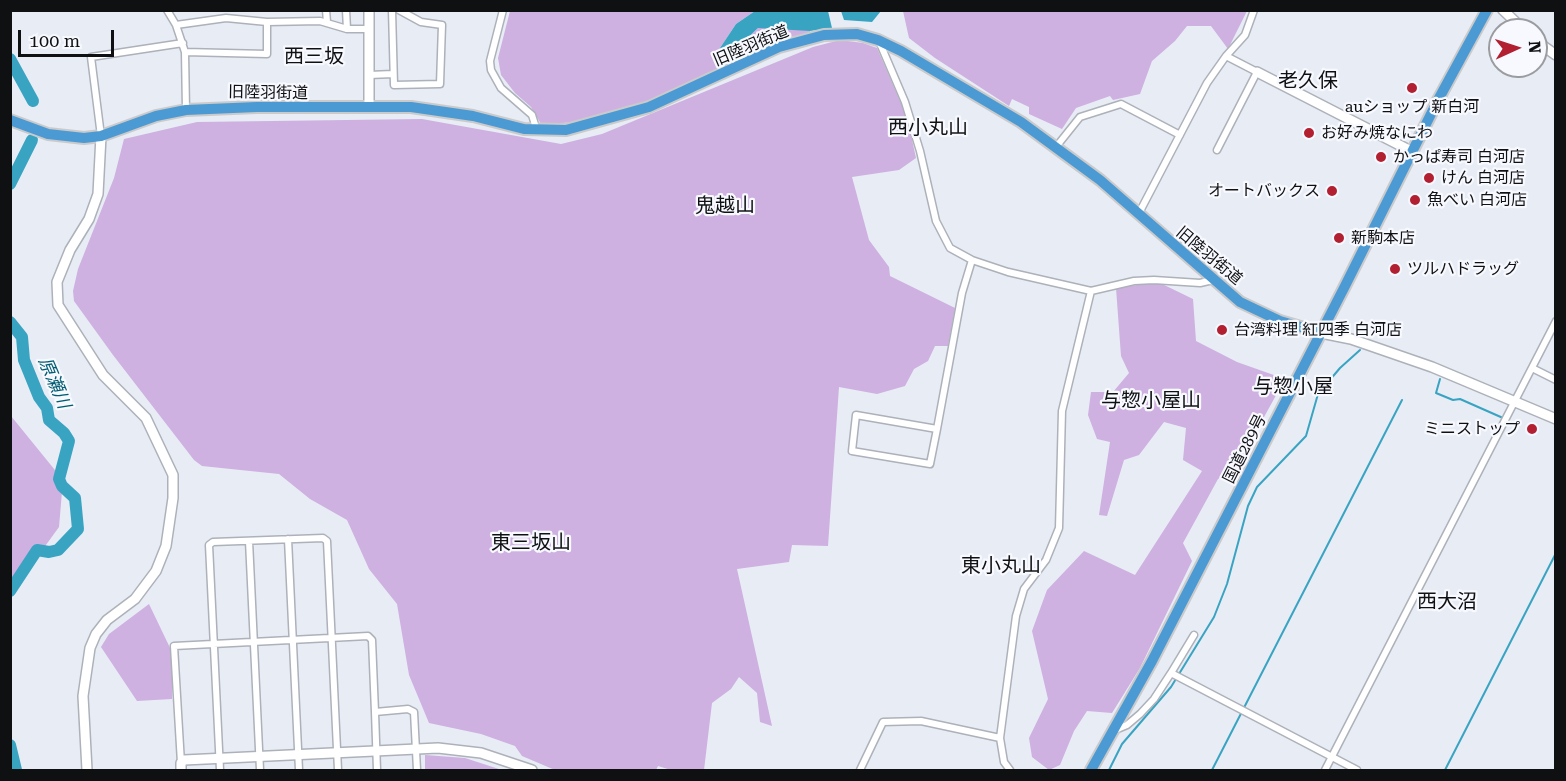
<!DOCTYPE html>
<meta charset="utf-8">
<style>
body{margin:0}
#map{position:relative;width:1566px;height:781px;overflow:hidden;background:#e8ecf5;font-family:"Roboto Serif",serif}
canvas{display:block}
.frame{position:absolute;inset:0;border:12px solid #0e1012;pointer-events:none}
.north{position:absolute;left:1488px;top:18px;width:60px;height:60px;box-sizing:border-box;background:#f7f9ff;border:2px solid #9a9ca0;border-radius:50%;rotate:87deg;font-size:16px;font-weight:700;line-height:24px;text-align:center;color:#0e1012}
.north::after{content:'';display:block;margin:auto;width:21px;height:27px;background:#b21f31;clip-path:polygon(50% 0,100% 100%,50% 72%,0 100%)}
.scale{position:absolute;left:18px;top:30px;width:96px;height:27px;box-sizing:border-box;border:3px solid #0e1012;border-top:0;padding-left:8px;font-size:18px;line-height:21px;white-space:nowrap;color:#0e1012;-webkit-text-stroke:4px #f7f9ff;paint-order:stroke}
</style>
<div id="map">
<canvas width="1566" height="781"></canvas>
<div class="frame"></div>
<div class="north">N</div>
<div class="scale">100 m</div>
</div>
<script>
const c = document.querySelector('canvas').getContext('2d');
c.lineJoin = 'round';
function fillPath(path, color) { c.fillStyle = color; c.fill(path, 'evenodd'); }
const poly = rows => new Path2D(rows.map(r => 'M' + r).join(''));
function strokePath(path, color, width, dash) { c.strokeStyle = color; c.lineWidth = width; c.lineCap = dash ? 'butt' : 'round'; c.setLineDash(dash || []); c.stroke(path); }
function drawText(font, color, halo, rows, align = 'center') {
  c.font = font + ' "Roboto Serif","Noto Sans JP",serif'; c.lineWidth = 4.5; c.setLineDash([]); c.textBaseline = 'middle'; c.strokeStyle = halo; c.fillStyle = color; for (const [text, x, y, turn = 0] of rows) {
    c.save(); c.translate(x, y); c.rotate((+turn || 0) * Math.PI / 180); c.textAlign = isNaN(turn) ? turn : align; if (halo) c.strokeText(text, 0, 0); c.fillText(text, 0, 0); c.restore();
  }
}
fillPath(poly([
 [510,11,755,11,736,24,718,51,739,46,758,28,804,28,810,31,810,34,776,42,663,98,581,122,541,124,531,107,515,93,501,75,498,58],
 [903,11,903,10,1247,11,1228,49,1211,26,1187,26,1175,41,1152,61,1140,94,1113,100,1110,96,1076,108,1062,129,1029,114,1029,107,1012,99,1009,106,935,58,909,38],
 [840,40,863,43,877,48,907,117,916,158,899,170,852,177,869,240,889,267,890,276,955,308,948,346,935,346,928,361,914,369,905,386,877,394,839,387,828,546,792,545,789,562,737,569,772,726,760,722,757,693,739,677,731,689,712,703,704,770,671,770,658,766,656,770,555,770,522,756,515,746,481,734,429,723,409,675,397,604,369,569,347,520,310,499,279,474,202,466,194,460,113,355,74,301,73,291,78,269,114,178,124,139,197,122,422,119,561,144,602,134,813,47],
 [1158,282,1193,299,1196,341,1237,362,1285,379,1237,466,1218,479,1183,543,1192,561,1140,668,1112,713,1087,711,1074,731,1060,765,1049,770,1032,757,1029,738,1048,699,1032,631,1047,590,1084,551,1135,575,1202,471,1183,460,1186,428,1164,422,1139,455,1124,460,1107,516,1099,515,1110,442,1097,439,1088,415,1091,392,1113,392,1129,373,1121,356,1116,288],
 [11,416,63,480,59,527,11,593],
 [149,604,172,652,172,699,137,701,101,647,109,634],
 [425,755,465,758,502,770,425,770]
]), '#ceb0e1');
fillPath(poly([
 [755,11,828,11,832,28,810,31,758,28,739,46,718,51,736,24],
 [841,11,841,10,881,11,872,22,844,20]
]), '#39a4c2');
strokePath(poly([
 [1440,379,1436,393,1453,400,1460,399,1503,418,1495,434],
 [1109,770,1122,744,1171,687,1214,617,1227,584,1248,506,1257,487,1306,436,1318,394,1340,368,1360,350],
 [1212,770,1402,400],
 [1445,770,1556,553]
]), '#39a4c2', 2);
strokePath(poly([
 [10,59,33,101],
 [10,184,32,140],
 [10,322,22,337,24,360,39,397,47,408,49,420,64,433,69,441,59,479,62,486,75,498,78,529,58,550,49,552,37,550,10,591],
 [10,745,16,770]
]), '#39a4c2', 12);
const street = poly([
 [167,10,176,25,185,52,186,110],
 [326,10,327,22],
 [346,10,347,29],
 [392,10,394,85,440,84,442,25,421,22,399,10],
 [503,10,490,61,491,70,501,88,532,115,537,131],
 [267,22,320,21,347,29,369,29],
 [176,25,226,18,267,22,267,54,185,52],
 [879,41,905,102,920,151,936,221,950,248,972,260,1008,272,1091,291,1134,281,1154,280,1200,283,1213,280],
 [369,75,393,74],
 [101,136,91,57,183,43],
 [1056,147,1080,117,1121,104,1180,135],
 [1217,150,1257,72,1226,56],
 [1138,215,1207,83,1226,56,1245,35,1254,10],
 [1532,368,1556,380],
 [856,415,937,429,930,464,852,451,856,415],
 [937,429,962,293,972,260],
 [288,539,299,770],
 [249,541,260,770],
 [1171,673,1194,635],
 [375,712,377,770],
 [1115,730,1127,725,1140,714,1154,699,1171,673,1357,770],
 [181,763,174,646,368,636,372,640,375,712,408,709,414,712,417,770],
 [220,770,209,545,213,542,323,538,327,541,338,770],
 [860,770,883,722,921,721,1000,738],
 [1010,770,1004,762,1000,738,1016,616,1024,589,1046,560,1059,528,1062,411,1091,291],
 [1325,770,1556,321]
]);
const secondary = poly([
 [1503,10,1524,30],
 [1536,41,1556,55],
 [1257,72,1413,152],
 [369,107,369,10],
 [1321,333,1351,339,1432,367,1556,419],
 [87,770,83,696,90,648,96,634,107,620,135,599,156,571,166,546,173,498,173,475,146,418,103,375,58,305,57,282,70,250,89,219,98,194,101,136],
 [181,770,181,763,184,760,438,748,481,753,532,770]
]);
const highway = poly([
 [10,120,48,134,84,138,101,136,156,116,186,110,257,107,411,107,473,116,524,129,566,130,649,107,779,47,824,35,857,34,878,40,901,51,1021,122,1100,180,1240,302,1280,321,1321,333],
 [1091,770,1152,661,1345,286,1438,100,1487,10]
]);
strokePath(street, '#adb1b9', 9);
strokePath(secondary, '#adb1b9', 12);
strokePath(highway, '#cacacb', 14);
strokePath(street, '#fff', 6);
strokePath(secondary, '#fff', 9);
strokePath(highway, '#4b9ad4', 10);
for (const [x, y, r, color] of [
 [1412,88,6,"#b21f31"],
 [1309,133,6,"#b21f31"],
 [1381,157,6,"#b21f31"],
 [1429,178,6,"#b21f31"],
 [1332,191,6,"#b21f31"],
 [1415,200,6,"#b21f31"],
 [1339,238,6,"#b21f31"],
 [1395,269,6,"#b21f31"],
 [1222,330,6,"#b21f31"],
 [1532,429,6,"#b21f31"]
]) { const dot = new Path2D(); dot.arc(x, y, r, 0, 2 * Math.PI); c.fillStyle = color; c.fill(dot); strokePath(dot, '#f7f9ff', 2); }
drawText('16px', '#0e1012', '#f7f9ff', [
 ["旧陸羽街道",751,46,-23],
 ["旧陸羽街道",268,93,1],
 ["旧陸羽街道",1209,256,40],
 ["国道289号",1245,449,-63]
]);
drawText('16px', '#0e1012', '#f7f9ff', [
 ["auショップ 新白河",1412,107,"center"],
 ["お好み焼なにわ",1321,133],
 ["かっぱ寿司 白河店",1393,157],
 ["けん 白河店",1441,178],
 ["オートバックス",1320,191,"right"],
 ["魚べい 白河店",1427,200],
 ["新駒本店",1351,238],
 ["ツルハドラッグ",1407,269],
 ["台湾料理 紅四季 白河店",1234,330],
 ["ミニストップ",1520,429,"right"]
], 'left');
drawText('italic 18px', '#005c71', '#f7f9ff', [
 ["原瀬川",54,383,67]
]);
drawText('20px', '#0e1012', '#f7f9ff', [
 ["西三坂",314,57],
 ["老久保",1308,81],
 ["西小丸山",928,128],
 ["鬼越山",725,206],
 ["与惣小屋",1293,387],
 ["与惣小屋山",1151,401],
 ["東三坂山",531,543],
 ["東小丸山",1001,566],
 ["西大沼",1447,602]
]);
</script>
